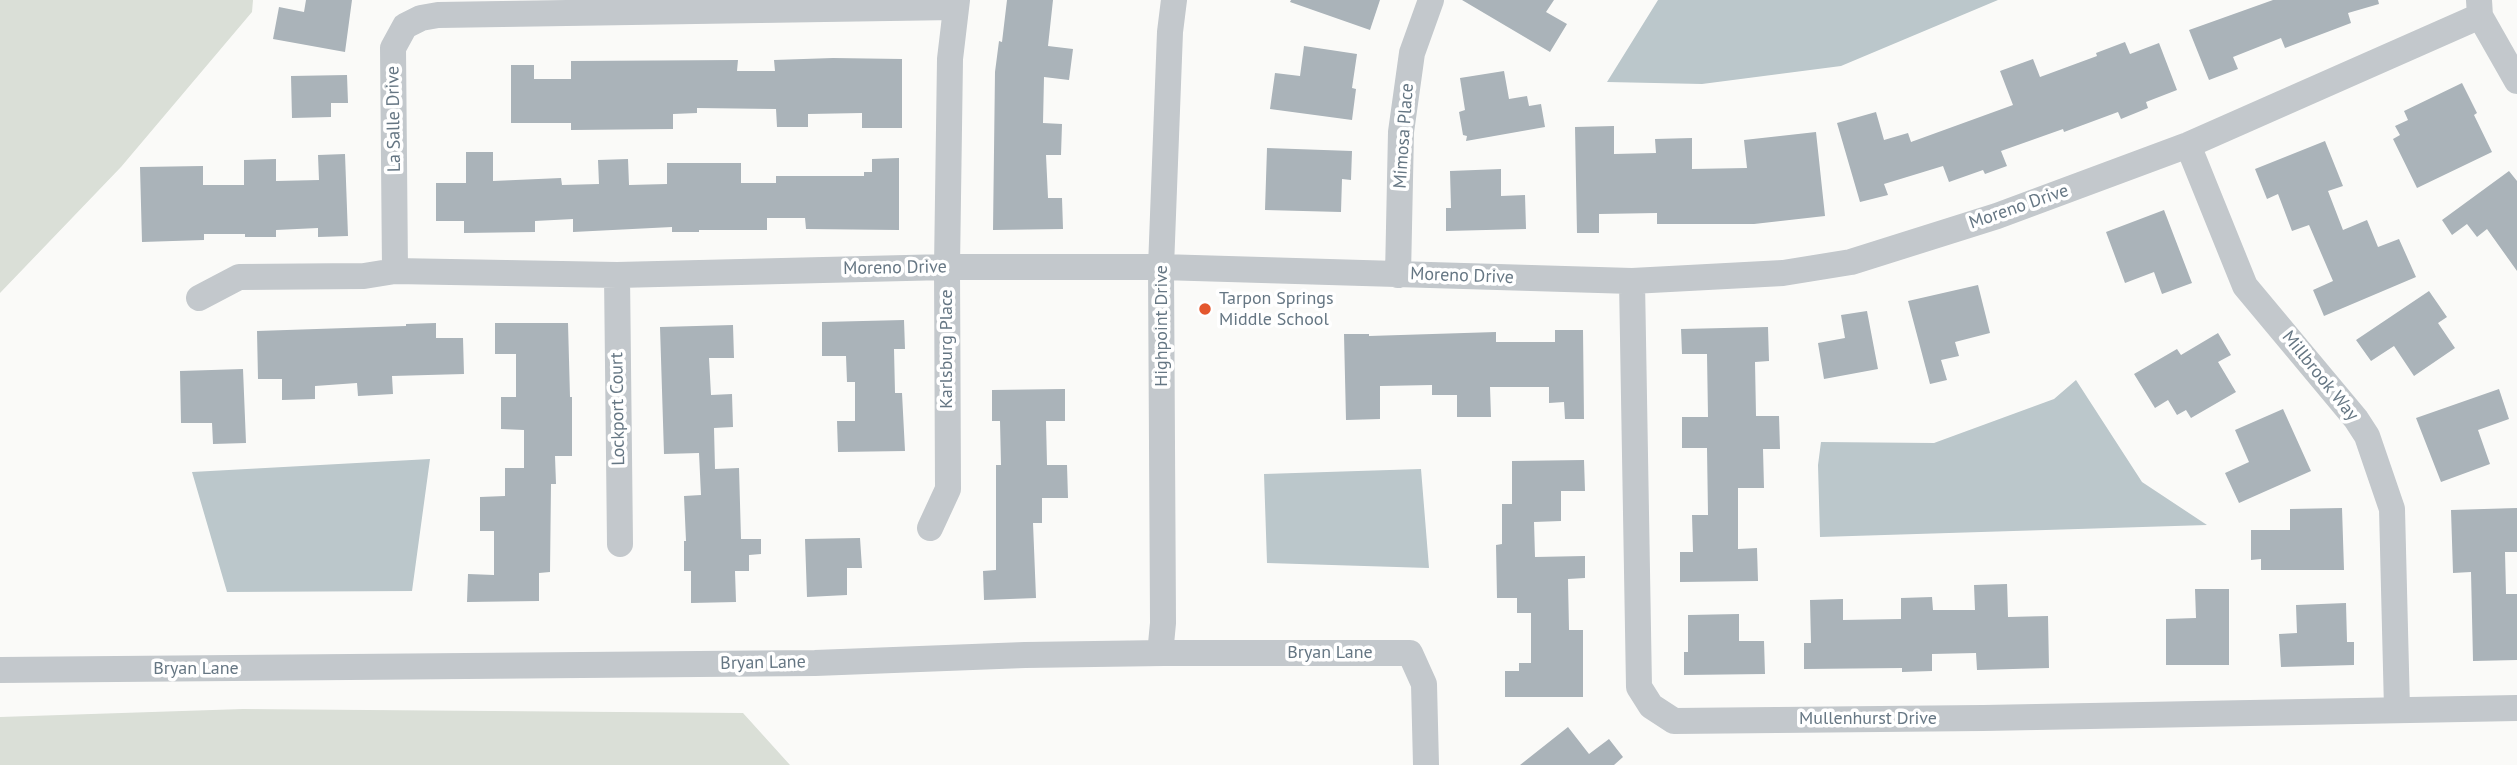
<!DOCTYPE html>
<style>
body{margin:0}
canvas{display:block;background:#fafaf8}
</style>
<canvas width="2517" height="765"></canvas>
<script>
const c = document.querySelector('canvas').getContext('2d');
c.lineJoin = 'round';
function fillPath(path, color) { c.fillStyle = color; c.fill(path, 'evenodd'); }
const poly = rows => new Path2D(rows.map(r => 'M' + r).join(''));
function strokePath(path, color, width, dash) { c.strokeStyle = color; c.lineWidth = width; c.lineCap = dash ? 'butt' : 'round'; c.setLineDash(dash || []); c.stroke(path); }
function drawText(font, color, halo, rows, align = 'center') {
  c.font = font + ' "PT Sans",sans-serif'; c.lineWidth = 7; c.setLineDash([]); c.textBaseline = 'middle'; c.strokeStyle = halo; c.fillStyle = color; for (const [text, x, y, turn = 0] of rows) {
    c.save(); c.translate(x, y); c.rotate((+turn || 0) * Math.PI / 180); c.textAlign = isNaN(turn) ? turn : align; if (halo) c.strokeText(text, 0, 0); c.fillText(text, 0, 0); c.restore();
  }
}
fillPath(poly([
 [0,0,253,0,252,12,121,167,0,293],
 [243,709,743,713,790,765,0,765,0,717]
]), '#dadfd7');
fillPath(poly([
 [1658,0,1998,0,1841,66,1702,84,1607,82],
 [2076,380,2142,482,2207,525,1820,537,1818,465,1821,442,1934,443,2054,399],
 [430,459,412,591,227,592,192,472],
 [1421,469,1429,568,1267,563,1264,474]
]), '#bbc7cb');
fillPath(poly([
 [306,0,352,0,345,52,273,39,279,7,304,12],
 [1007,0,1053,0,1048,46,1073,49,1069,80,1044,77,1043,123,1062,124,1061,155,1046,155,1048,198,1062,198,1063,229,993,230,995,72,999,41,1002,42],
 [1291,0,1380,0,1370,30,1290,2],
 [1462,0,1554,0,1546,12,1567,24,1550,52],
 [2273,0,2378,0,2379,4,2348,13,2351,23,2285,48,2281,38,2233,57,2238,69,2209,80,2189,30],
 [2125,42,2130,54,2159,43,2177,90,2146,102,2148,108,2121,119,2118,112,2064,132,2063,129,2001,151,2007,166,1985,174,1983,170,1949,182,1943,166,1884,184,1888,195,1860,202,1837,123,1876,112,1884,140,1908,133,1911,142,2013,105,2000,71,2033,59,2040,77,2097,56,2096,53],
 [1304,46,1357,54,1352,88,1356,89,1352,120,1270,109,1275,73,1300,76],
 [833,58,902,59,902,128,862,128,862,113,808,114,808,127,777,127,776,109,697,108,697,113,673,114,673,129,571,130,571,123,511,123,511,65,534,65,534,79,571,79,571,61,738,60,737,71,775,71,774,60],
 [1504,71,1509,99,1527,96,1529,106,1541,104,1545,127,1466,141,1467,136,1463,135,1459,112,1465,110,1460,78],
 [347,75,348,103,331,103,331,117,292,118,291,76],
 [2462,83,2477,113,2474,115,2492,152,2417,188,2393,139,2400,135,2395,126,2408,120,2404,111],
 [1614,126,1614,154,1656,153,1655,139,1692,138,1692,169,1747,168,1744,140,1816,132,1825,216,1754,224,1657,224,1657,213,1599,214,1599,233,1577,233,1575,127],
 [2325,141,2343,186,2328,191,2343,230,2367,220,2378,247,2399,239,2416,277,2324,316,2313,290,2333,281,2309,225,2292,231,2278,194,2267,199,2255,169],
 [1267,148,1352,151,1351,180,1342,179,1341,212,1265,210],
 [466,152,493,152,493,181,561,178,562,185,599,184,598,160,628,159,629,185,667,184,667,163,741,163,741,183,776,183,776,176,864,176,864,172,872,172,872,159,899,158,899,230,806,229,805,218,767,218,767,230,699,230,699,232,672,232,672,227,573,232,573,219,535,221,535,232,464,233,464,221,436,221,436,183,466,183],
 [345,154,348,236,318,237,318,228,276,230,276,237,245,237,245,234,204,234,204,240,142,242,140,167,203,166,203,185,244,185,244,160,276,159,276,181,319,180,318,155],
 [1501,169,1501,196,1525,195,1526,229,1446,231,1446,208,1451,208,1450,171],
 [2509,171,2517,181,2517,271,2487,229,2477,237,2467,224,2452,235,2442,220],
 [2164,210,2192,283,2162,294,2154,272,2125,283,2106,232],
 [1978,285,1990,333,1955,342,1959,356,1941,360,1947,380,1930,384,1908,301],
 [2429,291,2447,317,2438,323,2455,348,2414,376,2394,346,2371,361,2356,340],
 [1867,311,1878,369,1824,379,1818,343,1845,338,1841,315],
 [904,320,905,349,894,349,895,393,902,393,905,451,838,452,837,421,855,421,855,382,847,382,846,356,822,356,822,322],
 [436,323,436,338,463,338,464,374,392,376,393,394,358,396,357,383,315,386,315,399,282,400,282,379,258,379,257,331,406,326,406,324],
 [495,323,568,323,570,397,572,397,572,456,555,456,556,484,551,484,550,572,539,573,539,601,467,602,468,574,494,575,494,531,480,531,480,497,505,496,505,468,524,468,524,430,501,429,501,397,516,397,516,354,495,354],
 [733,325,734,358,709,358,711,395,732,394,733,427,714,428,715,469,739,468,741,539,761,539,761,554,749,555,749,571,735,571,736,602,691,603,691,571,684,571,684,541,686,541,684,496,701,495,699,453,664,454,660,327],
 [1768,327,1769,361,1755,362,1756,416,1779,416,1780,449,1763,449,1764,488,1738,488,1738,549,1757,548,1758,581,1680,582,1680,552,1693,552,1692,515,1708,515,1707,448,1682,448,1682,417,1708,417,1707,354,1682,354,1681,329],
 [1555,330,1583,330,1584,419,1565,419,1564,402,1549,403,1549,387,1490,387,1491,417,1457,417,1457,395,1432,395,1432,385,1380,386,1380,419,1346,420,1344,334,1369,334,1369,336,1496,332,1496,342,1555,342],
 [2218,333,2231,355,2218,362,2236,392,2191,418,2186,410,2177,415,2168,400,2155,408,2134,374,2177,349,2181,355],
 [243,369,246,443,213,444,212,423,181,423,180,371],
 [1065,389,1065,421,1046,421,1047,465,1067,465,1068,498,1042,498,1042,523,1033,523,1036,598,984,600,983,571,996,570,996,465,1001,465,1000,421,992,421,992,390],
 [2499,389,2509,419,2478,430,2490,464,2441,482,2416,418],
 [2283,409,2311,471,2239,503,2225,473,2249,462,2235,430],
 [1584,460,1585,491,1561,491,1561,521,1534,522,1535,557,1585,556,1585,578,1568,579,1569,630,1583,630,1583,697,1505,697,1505,671,1519,671,1519,663,1531,663,1531,613,1517,613,1517,598,1497,598,1496,545,1502,544,1502,504,1512,504,1512,461],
 [2342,508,2344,570,2261,570,2261,559,2251,560,2251,530,2290,530,2290,509],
 [2517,508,2517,552,2505,552,2506,594,2517,594,2517,660,2473,661,2471,572,2453,573,2451,510],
 [860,538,862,568,847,568,847,595,807,597,805,539],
 [2007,584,2008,617,2048,616,2049,668,1977,670,1976,653,1932,654,1932,671,1902,672,1902,668,1804,669,1804,643,1811,643,1810,600,1843,599,1843,620,1901,619,1901,598,1932,597,1933,610,1975,610,1974,585],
 [2195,589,2229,589,2229,665,2166,665,2166,619,2196,618],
 [2346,603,2347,642,2354,642,2354,665,2281,667,2279,634,2297,633,2296,605],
 [1739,614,1739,641,1764,641,1765,674,1684,675,1684,652,1688,652,1688,615],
 [1568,727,1589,754,1609,739,1623,757,1614,765,1520,765]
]), '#aab3b9');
strokePath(poly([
 [2479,0,2480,16,2517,81],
 [2188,145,2245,286,2356,419,2367,436,2392,509,2397,709],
 [395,271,393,48,405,26,421,18,438,15,954,7],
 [617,275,620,544],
 [1398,275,1401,132,1412,53,1431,0],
 [1632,281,1639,687,1651,706,1674,721,1983,718,2517,708],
 [199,298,239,277,364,276,395,271,617,275,947,267,1161,267,1632,281,1783,273,1851,262,1997,216,2188,145,2480,16],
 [930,528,948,489,947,267,950,59,957,0],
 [1164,653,1161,644,1163,623,1161,267,1170,32,1174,0],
 [0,670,815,663,1025,655,1164,653,1410,653,1424,684,1426,765]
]), '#c3c8cc', 26);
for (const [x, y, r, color] of [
 [1205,309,7,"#e4572e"]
]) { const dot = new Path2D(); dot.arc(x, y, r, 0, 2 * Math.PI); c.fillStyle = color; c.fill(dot); strokePath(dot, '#fff', 2.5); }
drawText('18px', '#657683', '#fff', [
 ["La Salle Drive",394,119,-91],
 ["Mimosa Place",1404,136,-86],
 ["Moreno Drive",2019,207,-19],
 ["Moreno Drive",895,268,-1],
 ["Moreno Drive",1462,276,2],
 ["Highpoint Drive",1162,326,-90],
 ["Karlsburg Place",947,349,-90],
 ["Millbrook Way",2320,376,51],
 ["Lockport Court",618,409,-91],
 ["Bryan Lane",1330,653],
 ["Bryan Lane",763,663,-1],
 ["Bryan Lane",196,669],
 ["Mullenhurst Drive",1868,719]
]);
drawText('18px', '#657683', '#fff', [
 ["Tarpon Springs",1219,299],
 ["Middle School",1219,320]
], 'left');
</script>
